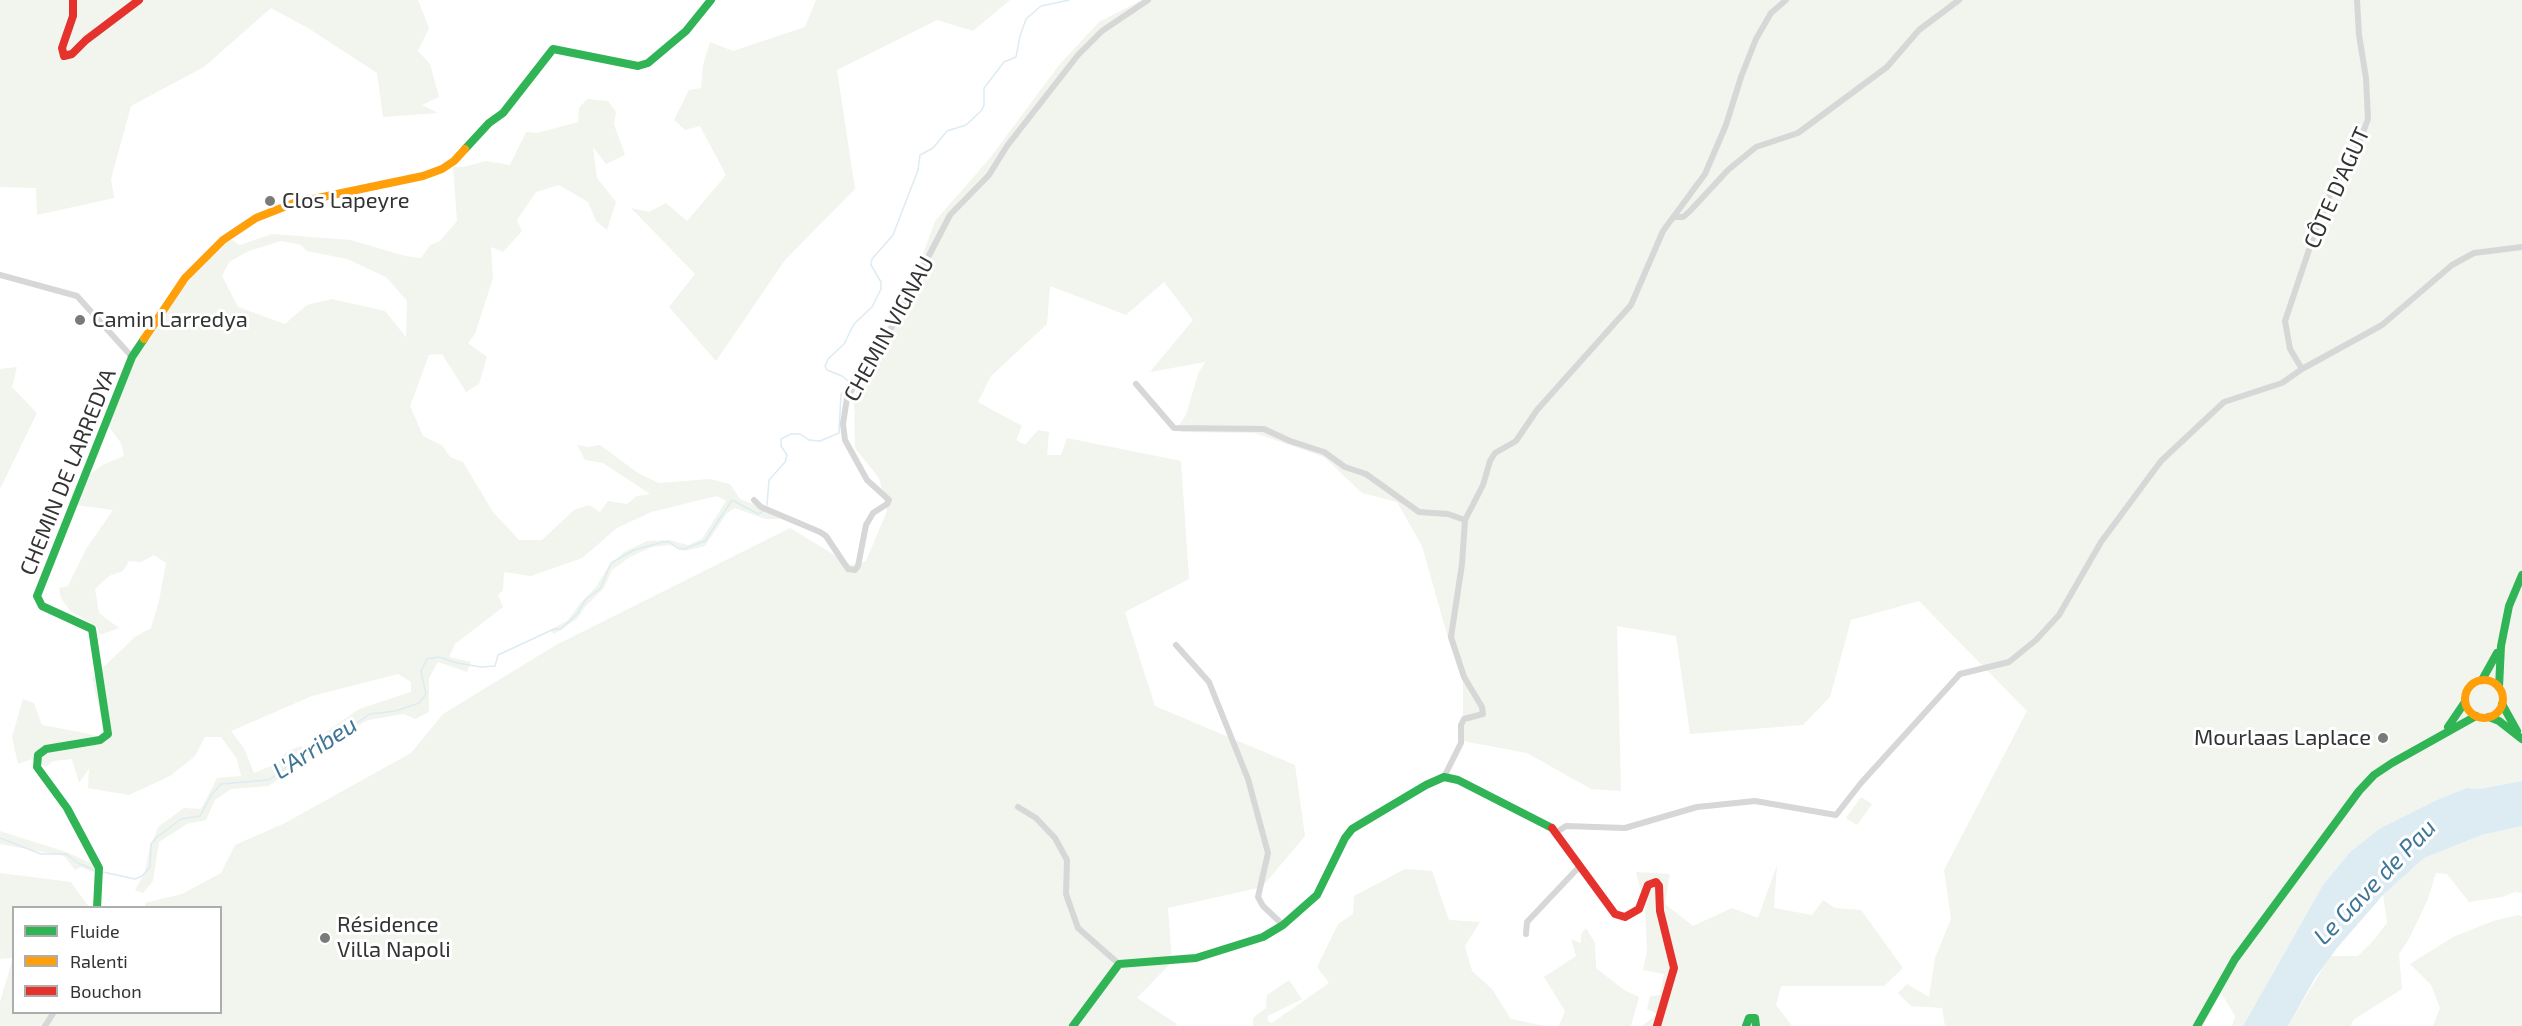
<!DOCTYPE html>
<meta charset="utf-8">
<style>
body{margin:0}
#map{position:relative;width:2522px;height:1026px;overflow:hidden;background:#fff;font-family:"Exo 2",sans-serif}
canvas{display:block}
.legend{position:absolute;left:12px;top:906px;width:210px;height:108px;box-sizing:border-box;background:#fff;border:2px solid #adadad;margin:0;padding:8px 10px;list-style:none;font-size:18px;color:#333}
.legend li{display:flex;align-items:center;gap:12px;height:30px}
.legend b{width:30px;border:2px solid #adadad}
</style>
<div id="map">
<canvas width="2522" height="1026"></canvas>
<ul class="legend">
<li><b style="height:8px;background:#30b455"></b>Fluide</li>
<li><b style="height:8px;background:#ff9f0a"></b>Ralenti</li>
<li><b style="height:8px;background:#e5322d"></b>Bouchon</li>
</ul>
</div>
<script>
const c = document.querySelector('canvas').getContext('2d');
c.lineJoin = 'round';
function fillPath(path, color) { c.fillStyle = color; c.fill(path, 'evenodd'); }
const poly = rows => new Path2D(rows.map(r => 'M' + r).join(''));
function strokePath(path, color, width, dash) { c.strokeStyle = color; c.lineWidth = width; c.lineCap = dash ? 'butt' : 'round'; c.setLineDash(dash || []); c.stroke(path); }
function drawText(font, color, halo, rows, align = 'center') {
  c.font = font + ' "Exo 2",sans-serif'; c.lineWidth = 6; c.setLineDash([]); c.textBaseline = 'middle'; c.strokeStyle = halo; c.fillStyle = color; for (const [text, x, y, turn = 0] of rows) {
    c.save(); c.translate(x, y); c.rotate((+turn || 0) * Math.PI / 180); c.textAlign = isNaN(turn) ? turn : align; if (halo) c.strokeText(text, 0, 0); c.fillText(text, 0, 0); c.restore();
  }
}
fillPath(poly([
 [0,0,418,0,429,28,418,51,430,64,439,97,422,105,438,113,383,117,377,73,308,28,271,8,204,67,131,106,111,179,114,198,37,215,36,188,0,187],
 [816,0,1010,0,973,31,937,20,837,70,855,189,785,260,716,361,669,307,695,274,631,208,649,212,666,203,687,221,726,175,700,126,685,130,674,120,689,90,701,88,703,65,710,42,733,51,805,27],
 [1142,0,2522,0,2522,781,2479,789,2467,788,2437,800,2379,829,2350,852,2323,885,2243,1026,2232,1026,2235,1016,2221,993,2203,1026,1945,1026,1942,1008,1911,1006,1898,993,1907,984,1929,997,1935,958,1951,919,1944,870,2027,711,1919,601,1851,620,1830,697,1803,725,1690,734,1676,636,1617,626,1621,791,1591,789,1527,753,1463,741,1463,675,1450,645,1422,546,1397,502,1362,493,1324,457,1255,433,1181,432,1179,425,1186,415,1198,374,1205,362,1150,372,1193,320,1164,282,1126,315,1050,286,1047,324,991,376,978,402,1022,426,1016,440,1025,445,1038,430,1049,432,1047,455,1061,455,1067,438,1181,461,1189,579,1125,612,1155,706,1295,765,1305,836,1262,887,1168,908,1172,962,1137,998,1177,1024,1176,1026,0,1026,0,1002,13,958,0,959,0,873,71,882,89,907,14,908,14,1012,220,1012,220,908,145,907,145,903,182,894,221,873,235,845,285,823,411,753,443,714,556,645,790,528,851,565,866,561,887,511,879,478,855,448,854,399,861,376,918,268,935,221,990,158,1059,65,1099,22],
 [587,99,608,101,616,112,614,124,625,155,606,164,593,147,597,178,616,202,607,230,596,221,588,202,559,185,536,192,517,220,522,231,503,252,491,247,493,278,475,334,468,343,487,357,479,384,466,392,442,354,429,355,410,406,423,436,443,446,450,457,463,462,493,512,519,540,542,540,574,510,589,505,600,512,608,501,627,504,637,496,650,494,603,463,585,460,577,445,588,447,600,445,638,473,659,483,710,479,730,484,740,499,779,514,779,519,765,519,735,508,727,513,705,546,685,551,670,545,652,547,630,557,612,570,604,588,585,607,577,619,554,634,550,630,568,620,581,602,596,587,608,567,624,552,647,541,669,540,688,545,702,539,726,501,717,496,651,512,617,528,582,558,531,576,504,572,503,590,498,595,503,607,455,644,449,657,471,662,467,672,438,662,429,678,429,712,415,719,404,714,368,720,321,747,314,740,359,709,411,692,411,682,398,674,312,696,231,731,244,748,254,773,278,763,286,752,300,746,314,754,269,786,231,789,215,800,206,820,187,824,159,842,153,881,143,893,135,890,145,872,149,851,158,827,184,808,201,809,217,778,241,776,237,759,221,737,205,737,195,756,170,776,129,795,88,788,89,769,79,783,72,759,53,761,46,767,32,759,18,764,12,737,23,699,34,703,42,725,90,734,106,739,92,678,135,637,151,628,159,601,166,563,154,555,141,562,129,561,123,571,109,576,95,589,99,613,119,628,100,635,97,627,69,610,61,598,59,588,68,586,86,549,113,510,68,504,75,486,102,465,124,456,121,443,103,419,131,350,226,236,240,245,272,234,351,240,405,256,421,258,430,245,440,241,457,221,453,167,463,167,486,161,510,165,526,132,537,133,578,122,579,108],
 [281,241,301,245,307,251,347,259,386,277,407,301,406,337,385,311,332,299,307,305,285,324,238,307,222,276,229,262,249,251],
 [17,367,12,387,37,413,0,489,0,369],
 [1861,797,1872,804,1857,825,1846,818],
 [2522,826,2522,893,2515,892,2502,897,2469,902,2447,874,2436,873,2428,899,2409,939,2399,954,2402,989,2353,1020,2351,1026,2288,1026,2330,956,2358,956,2374,940,2387,923,2383,895,2424,858,2482,835],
 [0,831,66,852,93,864,95,873,81,867,75,870,64,856,0,844],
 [1777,865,1774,908,1812,915,1823,900,1835,908,1861,910,1903,968,1884,986,1781,986,1776,1005,1792,1026,1642,1026,1657,1014,1647,1009,1650,996,1660,995,1664,974,1643,970,1647,952,1645,908,1636,872,1670,874,1665,904,1693,926,1732,908,1758,918],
 [1405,869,1432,871,1449,920,1480,922,1465,946,1472,971,1492,989,1511,1019,1545,1026,1253,1026,1253,1018,1266,1008,1267,995,1289,980,1302,999,1268,1016,1268,1021,1272,1023,1329,983,1317,967,1338,924,1353,914,1354,896],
 [2518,915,2522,916,2522,1026,2433,1026,2440,1008,2431,985,2410,964,2453,937,2493,921],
 [1586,928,1595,943,1596,968,1624,990,1639,997,1631,1026,1559,1026,1565,1011,1544,977,1576,956,1571,939,1581,943,1581,934]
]), '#f1f5ed');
fillPath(poly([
 [2522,781,2522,826,2482,835,2424,858,2383,895,2337,948,2315,978,2288,1026,2243,1026,2323,885,2350,852,2379,829,2437,800,2467,788,2479,789]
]), '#ddebf3');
strokePath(poly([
 [767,505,769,480,785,462,787,455,781,446,781,439,791,434,800,434,809,440,820,441,839,433,841,394,847,388,848,381,842,376,827,370,825,366,828,359,844,344,854,324,872,307,881,289,881,282,871,265,872,259,893,235,918,170,920,155,933,148,947,131,966,125,982,110,984,105,984,88,1004,62,1016,57,1020,36,1026,19,1041,6,1069,0],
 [0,838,41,854,66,854,78,863,95,870],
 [103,872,135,879,142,876,150,867,151,844,156,838,181,819,200,816,212,794,221,784,269,780,335,731,352,726,370,714,396,711,419,703,426,694,421,671,427,659,439,657,457,663,481,667,495,666,498,655,554,629,561,629,577,614,586,599,600,589,611,563,634,550,663,542,669,542,679,549,684,549,705,541,732,500,758,514,765,510]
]), '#ddebf3', 1.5);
strokePath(poly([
 [1674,217,1683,217,1690,211,1728,170,1756,147,1798,133,1887,67,1919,30,1959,0],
 [0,275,77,296,132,357],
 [2302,369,2290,349,2285,321,2315,232,2332,190,2356,151,2368,119,2366,78,2359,35,2357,0],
 [1136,384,1174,428,1264,429,1290,441,1324,452,1345,467,1366,474,1419,512,1448,514,1465,520],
 [754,500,761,507,820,532,826,536,848,569,855,570,858,566,866,525,873,513,887,504,889,500,867,480,845,440,843,424,847,398,893,325,950,215,989,175,1007,146,1078,55,1102,31,1148,0],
 [1176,645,1209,682,1248,779,1268,853,1258,897,1263,906,1283,925],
 [1444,777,1461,743,1461,725,1464,719,1483,714,1482,707,1464,677,1451,637,1462,564,1465,520,1483,485,1490,461,1495,453,1516,441,1537,410,1631,305,1663,231,1705,174,1726,125,1741,77,1756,39,1771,13,1786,0],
 [1018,807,1036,818,1055,838,1067,860,1066,894,1078,928,1119,964],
 [1557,832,1566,826,1625,828,1697,807,1755,801,1836,815,1861,783,1960,674,2009,662,2036,640,2059,615,2101,542,2161,461,2224,402,2282,383,2302,369,2382,325,2452,265,2474,253,2522,247],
 [1526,934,1527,922,1579,867],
 [45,1026,54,1012]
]), '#d7d7d7', 6);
strokePath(poly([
 [465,149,489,123,503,113,553,49,638,66,648,63,686,31,711,0],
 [2482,680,2497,653],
 [2499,687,2501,646,2509,606,2522,575],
 [2502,704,2517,731],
 [2489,717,2499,721,2522,739],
 [2448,727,2465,702],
 [97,908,99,868,67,808,37,767,38,755,46,749,100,740,108,734,92,629,42,606,37,596,132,357,144,339],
 [1073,1026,1119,964,1196,958,1263,937,1283,925,1317,895,1345,838,1352,829,1426,785,1444,777,1458,780,1552,828],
 [1746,1026,1749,1018,1755,1018,1756,1026],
 [2197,1026,2235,959,2359,791,2374,775,2392,763,2476,716]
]), '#30b455', 8);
strokePath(poly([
 [144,339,185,278,223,240,256,218,294,203,423,176,442,169,454,161,465,149],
 '2465 699a19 19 0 1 1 38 0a19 19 0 1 1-38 0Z'
]), '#ff9f0a', 8);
strokePath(poly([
 [73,0,73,16,62,48,64,56,72,54,86,40,139,0],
 [1552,828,1615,914,1625,917,1639,909,1648,885,1656,882,1659,886,1660,911,1674,968,1657,1026]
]), '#e5322d', 8);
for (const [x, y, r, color] of [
 [270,201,6,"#7a7a7a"],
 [80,320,6,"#7a7a7a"],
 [2383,738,6,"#7a7a7a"],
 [325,938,6,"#7a7a7a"]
]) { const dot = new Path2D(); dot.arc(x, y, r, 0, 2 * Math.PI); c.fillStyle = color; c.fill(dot); strokePath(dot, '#fff', 2); }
drawText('22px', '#333', '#fff', [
 ["CÔTE D'AGUT",2337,188,-66],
 ["CHEMIN VIGNAU",889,329,-61],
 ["CHEMIN DE LARREDYA",68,472,-68]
]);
drawText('22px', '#333', '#fff', [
 ["Clos Lapeyre",282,201],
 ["Camin Larredya",92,320],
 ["Mourlaas Laplace",2371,738,"right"],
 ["Résidence",337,925],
 ["Villa Napoli",337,950]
], 'left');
drawText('italic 24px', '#3f7597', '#fff', [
 ["L'Arribeu",315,748,-33],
 ["Le Gave de Pau",2375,882,-46]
]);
</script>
